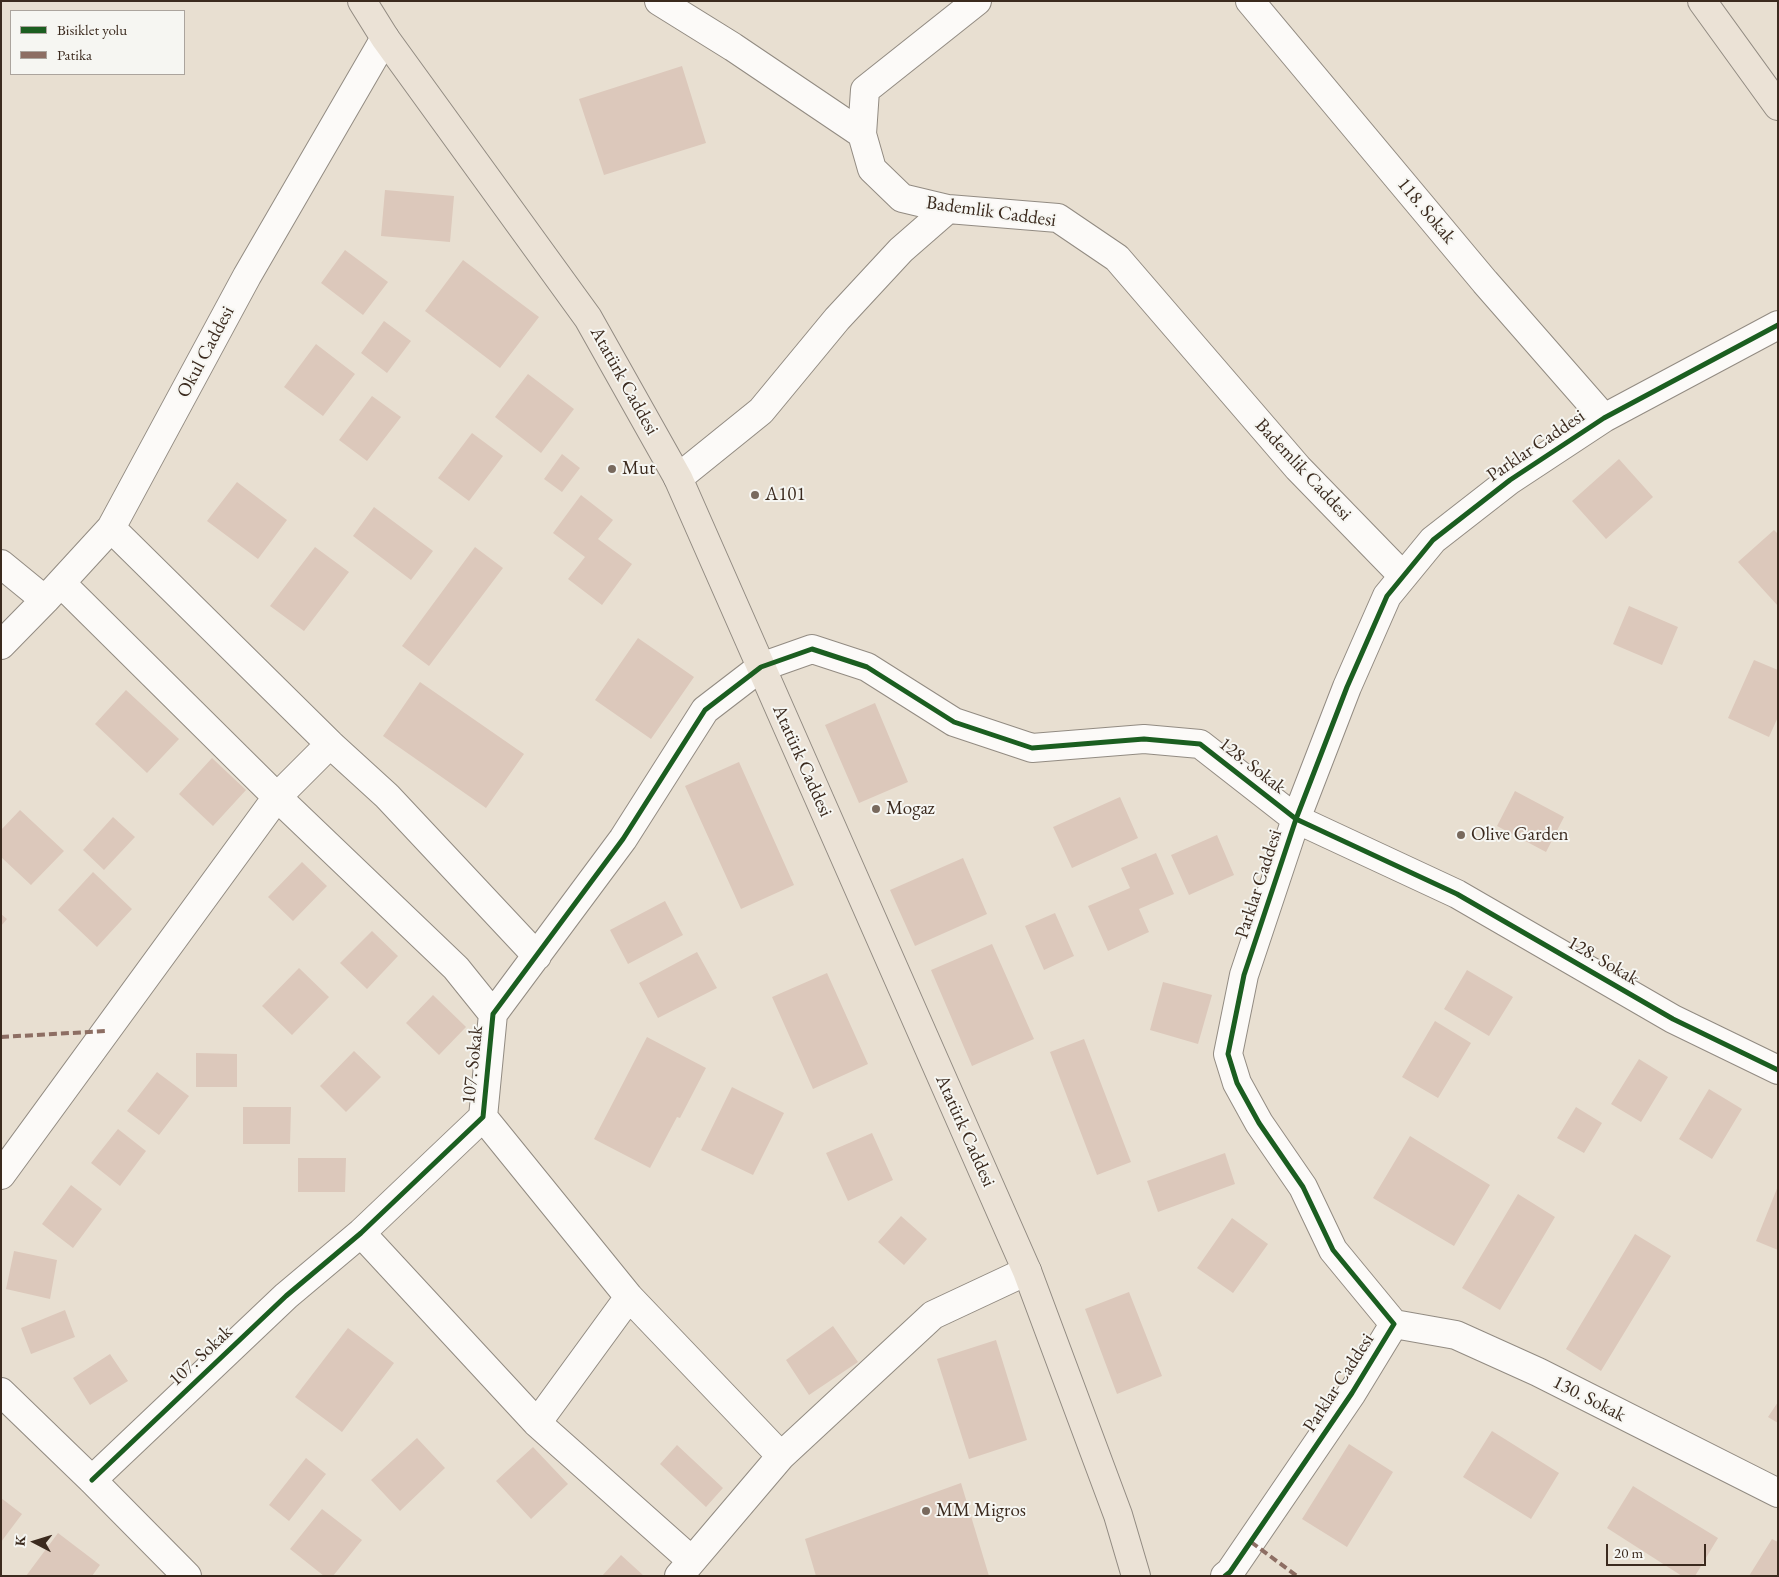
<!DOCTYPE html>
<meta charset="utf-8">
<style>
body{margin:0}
#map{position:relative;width:1779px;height:1577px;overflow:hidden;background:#e8dfd1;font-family:"EB Garamond",serif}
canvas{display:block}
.frame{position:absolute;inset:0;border:2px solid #3b2a1e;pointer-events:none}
.legend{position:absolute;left:10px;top:10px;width:175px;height:65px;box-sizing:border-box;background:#f6f6f2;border:1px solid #aba49d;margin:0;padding:6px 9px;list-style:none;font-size:15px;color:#3b2a1e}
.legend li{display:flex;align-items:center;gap:10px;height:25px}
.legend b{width:25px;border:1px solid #aba49d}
.north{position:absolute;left:10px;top:1517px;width:50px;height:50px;-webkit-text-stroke:4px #f6f6f2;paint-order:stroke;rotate:275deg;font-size:14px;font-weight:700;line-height:20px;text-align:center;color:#3b2a1e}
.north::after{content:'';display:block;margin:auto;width:18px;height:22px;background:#3b2a1e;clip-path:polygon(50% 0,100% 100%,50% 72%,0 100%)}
.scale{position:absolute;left:1606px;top:1544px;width:100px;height:22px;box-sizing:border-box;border:2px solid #3b2a1e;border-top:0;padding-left:6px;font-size:15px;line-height:18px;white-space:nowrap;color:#3b2a1e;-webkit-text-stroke:4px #f6f6f2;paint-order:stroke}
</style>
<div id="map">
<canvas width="1779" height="1577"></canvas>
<div class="frame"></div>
<ul class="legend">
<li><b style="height:6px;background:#1b5e20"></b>Bisiklet yolu</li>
<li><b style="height:6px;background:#8d6e63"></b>Patika</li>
</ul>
<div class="north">K</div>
<div class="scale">20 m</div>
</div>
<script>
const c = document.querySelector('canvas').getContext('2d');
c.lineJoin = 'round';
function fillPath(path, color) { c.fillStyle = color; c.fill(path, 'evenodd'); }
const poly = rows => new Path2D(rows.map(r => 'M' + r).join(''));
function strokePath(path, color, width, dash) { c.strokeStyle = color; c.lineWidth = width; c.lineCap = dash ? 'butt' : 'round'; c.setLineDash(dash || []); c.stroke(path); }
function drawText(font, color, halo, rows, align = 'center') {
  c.font = font + ' "EB Garamond",serif'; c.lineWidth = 4; c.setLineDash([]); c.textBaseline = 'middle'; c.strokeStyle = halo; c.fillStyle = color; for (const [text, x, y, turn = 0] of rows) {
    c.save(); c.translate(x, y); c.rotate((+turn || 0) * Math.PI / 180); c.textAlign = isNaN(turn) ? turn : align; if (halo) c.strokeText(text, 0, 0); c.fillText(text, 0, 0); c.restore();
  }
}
fillPath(poly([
 [682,66,706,143,604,175,579,99],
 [385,190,454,196,450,242,381,236],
 [345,250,388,282,363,315,321,283],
 [463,260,539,317,500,368,425,311],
 [384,321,411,341,387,373,361,353],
 [316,344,355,374,323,416,284,387],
 [528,374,574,409,541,453,495,417],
 [372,396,401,417,367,461,339,440],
 [472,433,503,456,469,501,438,478],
 [562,454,580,468,562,492,544,479],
 [1619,459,1653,497,1606,539,1572,501],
 [237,482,287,520,258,559,207,521],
 [581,495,613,520,598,539,632,564,602,605,568,579,585,557,553,533],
 [374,507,433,551,411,580,353,536],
 [1774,530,1778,534,1778,606,1738,562],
 [315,547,349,572,304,631,270,606],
 [475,547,503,568,429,666,402,646],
 [1629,606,1678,627,1662,665,1613,644],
 [638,638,694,677,651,739,595,700],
 [1754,660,1778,670,1778,717,1769,737,1728,718],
 [420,682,524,754,486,808,383,736],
 [126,690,179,739,147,773,95,724],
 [875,703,908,782,859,803,825,725],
 [212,758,246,790,213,826,179,794],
 [739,762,794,885,741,909,685,786],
 [1515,791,1564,817,1546,852,1497,826],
 [1120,797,1138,838,1072,868,1053,827],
 [20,810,64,851,31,885,1,857,1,830],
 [113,817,135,837,104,870,83,850],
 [1217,835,1234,875,1189,895,1171,855],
 [1156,853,1174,894,1139,909,1149,932,1108,951,1088,906,1130,888,1121,868],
 [963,858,987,914,915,946,890,890],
 [302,862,327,886,293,921,268,897],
 [93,872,132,909,97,947,58,910],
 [665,901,683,935,628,964,610,930],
 [1055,913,1074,956,1044,970,1025,926],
 [1,914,7,919,1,926],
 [372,931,398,956,367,989,340,963],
 [992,944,1034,1039,972,1066,931,970],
 [697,952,717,988,658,1018,639,983],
 [299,968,329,997,292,1035,262,1006],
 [1467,970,1513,997,1489,1036,1444,1009],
 [827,973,868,1064,813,1089,772,997],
 [1163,982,1212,995,1198,1044,1150,1030],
 [433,995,466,1027,439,1055,406,1023],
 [1435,1021,1471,1043,1438,1098,1402,1077],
 [647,1037,706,1068,680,1118,677,1117,650,1168,594,1139],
 [1084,1039,1131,1162,1097,1175,1050,1052],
 [354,1051,381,1077,346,1112,320,1086],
 [196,1053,237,1054,237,1087,196,1087],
 [1639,1059,1668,1077,1641,1122,1611,1104],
 [157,1072,189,1096,159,1135,127,1111],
 [732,1087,784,1113,753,1175,701,1150],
 [1709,1089,1742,1109,1712,1159,1679,1139],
 [243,1107,291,1107,290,1144,243,1144],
 [1576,1107,1602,1123,1584,1153,1557,1138],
 [118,1129,146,1151,120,1186,91,1163],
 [872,1133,893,1180,848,1201,826,1153],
 [1410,1136,1490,1185,1454,1246,1373,1198],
 [1225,1153,1235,1184,1158,1212,1147,1181],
 [298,1158,346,1158,345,1192,298,1192],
 [71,1185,102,1209,73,1248,42,1224],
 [1778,1186,1778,1250,1756,1241],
 [1518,1194,1555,1217,1500,1310,1462,1288],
 [901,1216,927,1239,904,1265,878,1242],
 [1232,1218,1268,1244,1233,1293,1197,1268],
 [1635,1234,1671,1256,1601,1371,1566,1349],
 [14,1251,57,1260,50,1299,6,1289],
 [1129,1292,1162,1376,1117,1394,1085,1309],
 [65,1310,75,1337,31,1354,21,1328],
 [833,1326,858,1362,809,1395,786,1360],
 [348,1328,394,1363,342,1432,295,1397],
 [996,1340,1027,1440,969,1459,937,1359],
 [110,1354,128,1381,90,1405,73,1378],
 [1778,1402,1778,1423,1768,1417],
 [1492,1431,1559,1473,1531,1519,1463,1477],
 [417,1438,445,1468,400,1511,371,1480],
 [1349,1444,1393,1472,1347,1547,1302,1519],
 [677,1445,723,1488,706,1507,660,1464],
 [533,1447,568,1484,531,1519,496,1481],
 [306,1458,326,1474,289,1521,269,1505],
 [961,1483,989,1576,816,1576,805,1539],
 [1633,1486,1718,1538,1695,1576,1682,1576,1607,1528],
 [1,1498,22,1514,1,1542],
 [322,1509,362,1540,333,1576,324,1576,290,1549],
 [58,1533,100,1565,92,1576,26,1576],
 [1772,1539,1778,1542,1778,1576,1749,1576],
 [621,1555,644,1576,602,1576]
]), '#dcc8bb');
const minor = poly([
 [659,1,733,47,862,134],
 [977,1,865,90,862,134,872,169,902,198,948,209,1058,218,1117,258,1298,468,1403,576],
 [1250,1,1485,282,1604,418],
 [678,478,761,411,837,319,901,250,948,209],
 [111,528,330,744,387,796,537,956],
 [1,564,45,600],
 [61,583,277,797,456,968,493,1014],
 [1,645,45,600,111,528,247,276,385,38],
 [483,1117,629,1297,781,1456],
 [1,1175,277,797,330,744],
 [361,1233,537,1423,691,1560],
 [1394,1324,1456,1335,1538,1372,1778,1493],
 [1,1392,92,1480,187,1576],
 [537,1423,629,1297],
 [92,1480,286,1296,361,1233,483,1117,493,1014,623,839,705,710,761,667,812,649,867,667,954,722,1032,748,1144,739,1200,744,1296,819,1457,894,1673,1019,1778,1070],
 [679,1576,781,1456,933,1315,1027,1271],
 [1225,1576,1230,1572,1352,1393,1394,1324,1333,1250,1303,1187,1259,1123,1237,1083,1228,1054,1244,975,1296,819,1347,687,1387,596,1433,540,1510,480,1604,418,1778,325]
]);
const major = poly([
 [362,1,385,38,588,318,678,478,1027,1271,1118,1515,1136,1576],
 [1702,1,1778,106]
]);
strokePath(minor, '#928b82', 30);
strokePath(major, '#928b82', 30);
strokePath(minor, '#fcfaf8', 28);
strokePath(major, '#ebe2d6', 28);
strokePath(poly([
 [1,1037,106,1031],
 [1251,1542,1297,1576]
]), '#8d6e63', 4, [8, 4]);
strokePath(poly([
 [92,1480,286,1296,361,1233,483,1117,493,1014,623,839,705,710,761,667,812,649,867,667,954,722,1032,748,1144,739,1200,744,1296,819,1457,894,1673,1019,1778,1070],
 [1225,1576,1230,1572,1352,1393,1394,1324,1333,1250,1303,1187,1259,1123,1237,1083,1228,1054,1244,975,1296,819,1347,687,1387,596,1433,540,1510,480,1604,418,1778,325]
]), '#1b5e20', 5);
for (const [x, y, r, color] of [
 [612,469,5,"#78695d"],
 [755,495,5,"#78695d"],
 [876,809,5,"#78695d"],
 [1461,835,5,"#78695d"],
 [926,1511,5,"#78695d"]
]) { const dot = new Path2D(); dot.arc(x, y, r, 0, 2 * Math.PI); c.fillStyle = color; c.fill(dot); strokePath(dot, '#f6f6f2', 2); }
drawText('19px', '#3b2a1e', '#f6f6f2', [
 ["118. Sokak",1426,211,50],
 ["Bademlik Caddesi",991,212,8],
 ["Okul Caddesi",206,352,-62],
 ["Atatürk Caddesi",624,381,61],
 ["Parklar Caddesi",1536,446,-34],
 ["Bademlik Caddesi",1303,470,47],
 ["Atatürk Caddesi",802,761,66],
 ["128. Sokak",1252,766,38],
 ["Parklar Caddesi",1259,884,-72],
 ["128. Sokak",1603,961,30],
 ["107. Sokak",473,1065,-84],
 ["Atatürk Caddesi",965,1131,66],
 ["107. Sokak",201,1356,-43],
 ["Parklar Caddesi",1339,1383,-57],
 ["130. Sokak",1589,1399,27]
]);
drawText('19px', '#3b2a1e', '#f6f6f2', [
 ["Mut",622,469],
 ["A101",765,495],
 ["Mogaz",886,809],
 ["Olive Garden",1471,835],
 ["MM Migros",936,1511]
], 'left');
</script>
